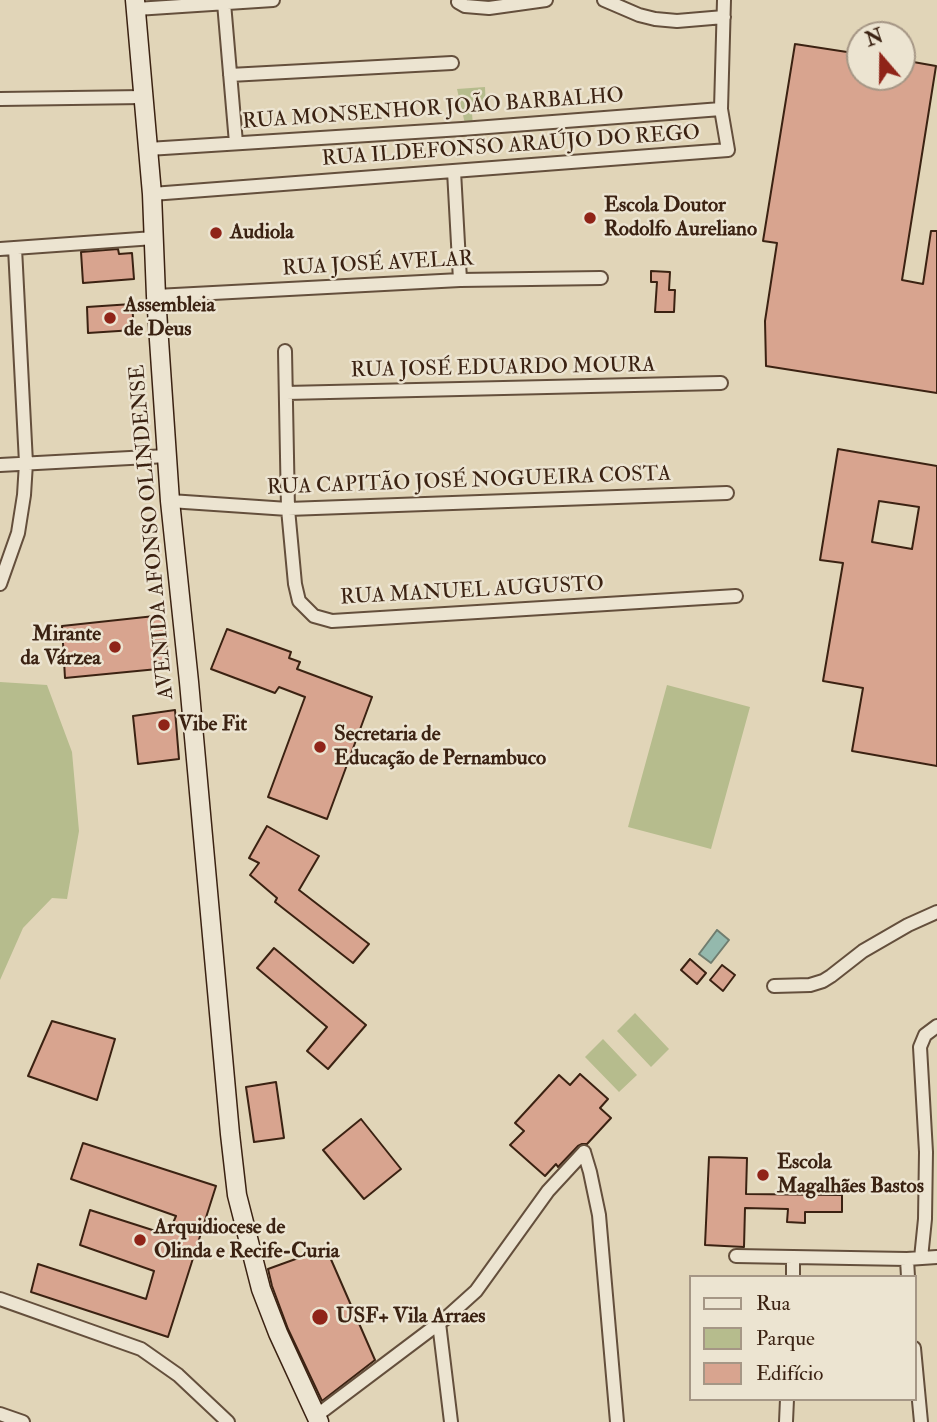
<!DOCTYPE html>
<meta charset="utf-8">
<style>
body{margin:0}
#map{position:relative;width:937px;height:1422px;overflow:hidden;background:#e1d5b8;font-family:"IM FELL Double Pica",serif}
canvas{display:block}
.legend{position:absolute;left:689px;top:1275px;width:228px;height:126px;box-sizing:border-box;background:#ece4d1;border:2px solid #a59685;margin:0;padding:9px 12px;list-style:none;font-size:21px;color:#3b2212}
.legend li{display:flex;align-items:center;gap:14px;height:35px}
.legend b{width:35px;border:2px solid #a59685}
.north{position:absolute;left:846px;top:21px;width:70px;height:70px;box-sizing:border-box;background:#ece4d1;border:2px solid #a59685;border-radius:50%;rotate:340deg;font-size:19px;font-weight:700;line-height:28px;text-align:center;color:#3b2212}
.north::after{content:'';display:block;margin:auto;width:24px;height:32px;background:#8f2418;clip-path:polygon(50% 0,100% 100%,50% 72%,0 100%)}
</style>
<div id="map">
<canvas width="937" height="1422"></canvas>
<ul class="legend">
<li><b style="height:9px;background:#ece4d1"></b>Rua</li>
<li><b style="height:19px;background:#b6bc8d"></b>Parque</li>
<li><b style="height:19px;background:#d8a48f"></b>Edifício</li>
</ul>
<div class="north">N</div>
</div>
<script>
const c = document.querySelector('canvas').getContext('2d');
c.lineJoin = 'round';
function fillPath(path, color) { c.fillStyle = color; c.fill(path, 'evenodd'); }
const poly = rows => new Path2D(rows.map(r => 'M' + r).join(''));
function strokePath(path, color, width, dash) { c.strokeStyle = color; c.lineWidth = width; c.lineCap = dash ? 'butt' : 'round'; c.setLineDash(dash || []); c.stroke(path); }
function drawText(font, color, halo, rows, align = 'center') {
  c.font = font + ' "IM FELL Double Pica",serif'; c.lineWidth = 5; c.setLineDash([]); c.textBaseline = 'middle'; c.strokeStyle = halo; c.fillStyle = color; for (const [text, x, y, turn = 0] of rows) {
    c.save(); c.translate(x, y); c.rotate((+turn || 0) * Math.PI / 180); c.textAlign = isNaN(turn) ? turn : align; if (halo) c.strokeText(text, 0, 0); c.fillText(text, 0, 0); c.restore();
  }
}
fillPath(poly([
 [485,87,486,112,472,113,473,126,465,124,457,89],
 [0,682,47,685,72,752,79,831,67,899,52,898,23,928,0,980],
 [667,685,750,707,711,849,628,827],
 [635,1013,669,1049,651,1067,617,1031],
 [603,1039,637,1075,619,1092,585,1057]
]), '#b6bc8d');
const water = poly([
 [717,930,729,940,711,963,699,954,717,930]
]);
fillPath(water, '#94b9ad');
strokePath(water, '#707d6f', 2);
const building = poly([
 [795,44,860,54,860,77,902,77,902,60,936,66,902,280,923,284,931,231,937,231,937,393,766,366,765,321,777,243,763,241,795,44],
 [118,249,119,254,132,253,134,279,83,283,81,252,118,249],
 [651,271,670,272,669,290,675,290,674,312,655,312,657,282,651,282,651,271],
 [132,304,134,330,88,333,87,307,132,304],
 [838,449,937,466,937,766,852,751,863,688,823,681,843,563,820,560,838,449],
 [879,501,919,507,912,549,872,542,879,501],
 [164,615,168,668,65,678,62,626,164,615],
 [227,629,291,652,289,658,300,662,297,669,372,697,327,819,268,797,305,697,279,687,275,693,211,669,227,629],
 [175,710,179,759,138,764,133,716,175,710],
 [267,826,319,856,299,890,369,944,353,963,275,902,277,898,250,875,259,863,249,858,267,826],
 [274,948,366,1025,328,1069,307,1051,327,1027,257,968,274,948],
 [690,959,706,973,697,984,681,970,690,959],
 [722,965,735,975,723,991,710,980,722,965],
 [52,1021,115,1039,97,1100,28,1076,52,1021],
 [580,1074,608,1099,600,1108,611,1118,587,1144,582,1144,578,1146,558,1167,556,1164,545,1176,510,1145,524,1131,515,1123,559,1075,570,1085,580,1074],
 [276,1082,284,1138,254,1142,246,1087,276,1082],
 [361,1119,401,1169,364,1199,323,1150,361,1119],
 [83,1143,216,1186,168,1337,31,1292,38,1264,146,1299,154,1271,80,1245,90,1210,168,1235,176,1216,71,1179,83,1143],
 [709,1157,747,1158,746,1194,842,1195,842,1212,805,1212,805,1223,787,1222,788,1209,745,1208,744,1247,705,1245,709,1157],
 [326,1248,375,1360,322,1401,288,1329,272,1286,268,1269,326,1248]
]);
fillPath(building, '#d8a48f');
strokePath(building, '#3b2212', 2);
const street = poly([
 [459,0,458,2,465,6,489,8,546,0],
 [604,0,639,15,655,19,677,21,724,17],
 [224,3,236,143],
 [136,9,273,0],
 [230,75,452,63],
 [0,99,143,97],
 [148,149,462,129,721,109],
 [454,171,460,280],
 [152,194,728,150,721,109,724,0],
 [0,249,154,238],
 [156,296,460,280,601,278],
 [285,351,288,509,295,584,299,601,314,616,332,621,736,596],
 [286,393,721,383],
 [0,465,167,456],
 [170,501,288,509,727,493],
 [0,584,18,533,24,495,26,463,15,248],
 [774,986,810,985,823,981,831,976,863,951,908,925,937,912],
 [584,1152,590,1172,599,1215,617,1422],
 [736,1256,907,1259,937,1257],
 [921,1258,925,1219,926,1152,920,1047,925,1035,937,1026],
 [907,1259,908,1277],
 [793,1277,793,1257],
 [0,1299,141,1349,178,1375,228,1422],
 [439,1323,451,1422],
 [914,1348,921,1422],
 [0,1414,23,1422],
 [316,1416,446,1318,476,1291,548,1191,584,1152],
 [786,1422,787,1399]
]);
const secondary = poly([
 [135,0,152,194,156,296,170,501,189,682,230,1134,237,1195,261,1289,278,1333,319,1422]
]);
strokePath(street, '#644f3c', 16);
strokePath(secondary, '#3b2212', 21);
strokePath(street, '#ece4d1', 12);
strokePath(secondary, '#ece4d1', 18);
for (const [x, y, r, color] of [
 [590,218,7,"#8f2418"],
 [216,233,7,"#8f2418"],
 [110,318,7,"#8f2418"],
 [115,647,7,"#8f2418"],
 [164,725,7,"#8f2418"],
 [320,747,7,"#8f2418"],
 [763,1175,7,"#8f2418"],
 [140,1240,7,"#8f2418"],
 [320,1317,9,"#8f2418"]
]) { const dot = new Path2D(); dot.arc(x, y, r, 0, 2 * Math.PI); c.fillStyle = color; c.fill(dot); strokePath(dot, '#ece4d1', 2.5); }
drawText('21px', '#3b2212', '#ece4d1', [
 ["RUA MONSENHOR JOÃO BARBALHO",433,110,-4],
 ["RUA ILDEFONSO ARAÚJO DO REGO",511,147,-4],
 ["RUA JOSÉ AVELAR",378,265,-3],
 ["RUA JOSÉ EDUARDO MOURA",503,369,-1],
 ["RUA CAPITÃO JOSÉ NOGUEIRA COSTA",469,482,-2],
 ["AVENIDA AFONSO OLINDENSE",153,532,-95],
 ["RUA MANUEL AUGUSTO",472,592,-3]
]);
drawText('bold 21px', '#3b2212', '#ece4d1', [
 ["Escola Doutor",604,206],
 ["Rodolfo Aureliano",604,230],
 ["Audiola",230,233],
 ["Assembleia",124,306],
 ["de Deus",124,330],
 ["Mirante",101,635,"right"],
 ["da Várzea",101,659,"right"],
 ["Vibe Fit",178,725],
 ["Secretaria de",334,735],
 ["Educação de Pernambuco",334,759],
 ["Escola",777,1163],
 ["Magalhães Bastos",777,1187],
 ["Arquidiocese de",154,1228],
 ["Olinda e Recife-Curia",154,1252],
 ["USF+ Vila Arraes",336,1317]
], 'left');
</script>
